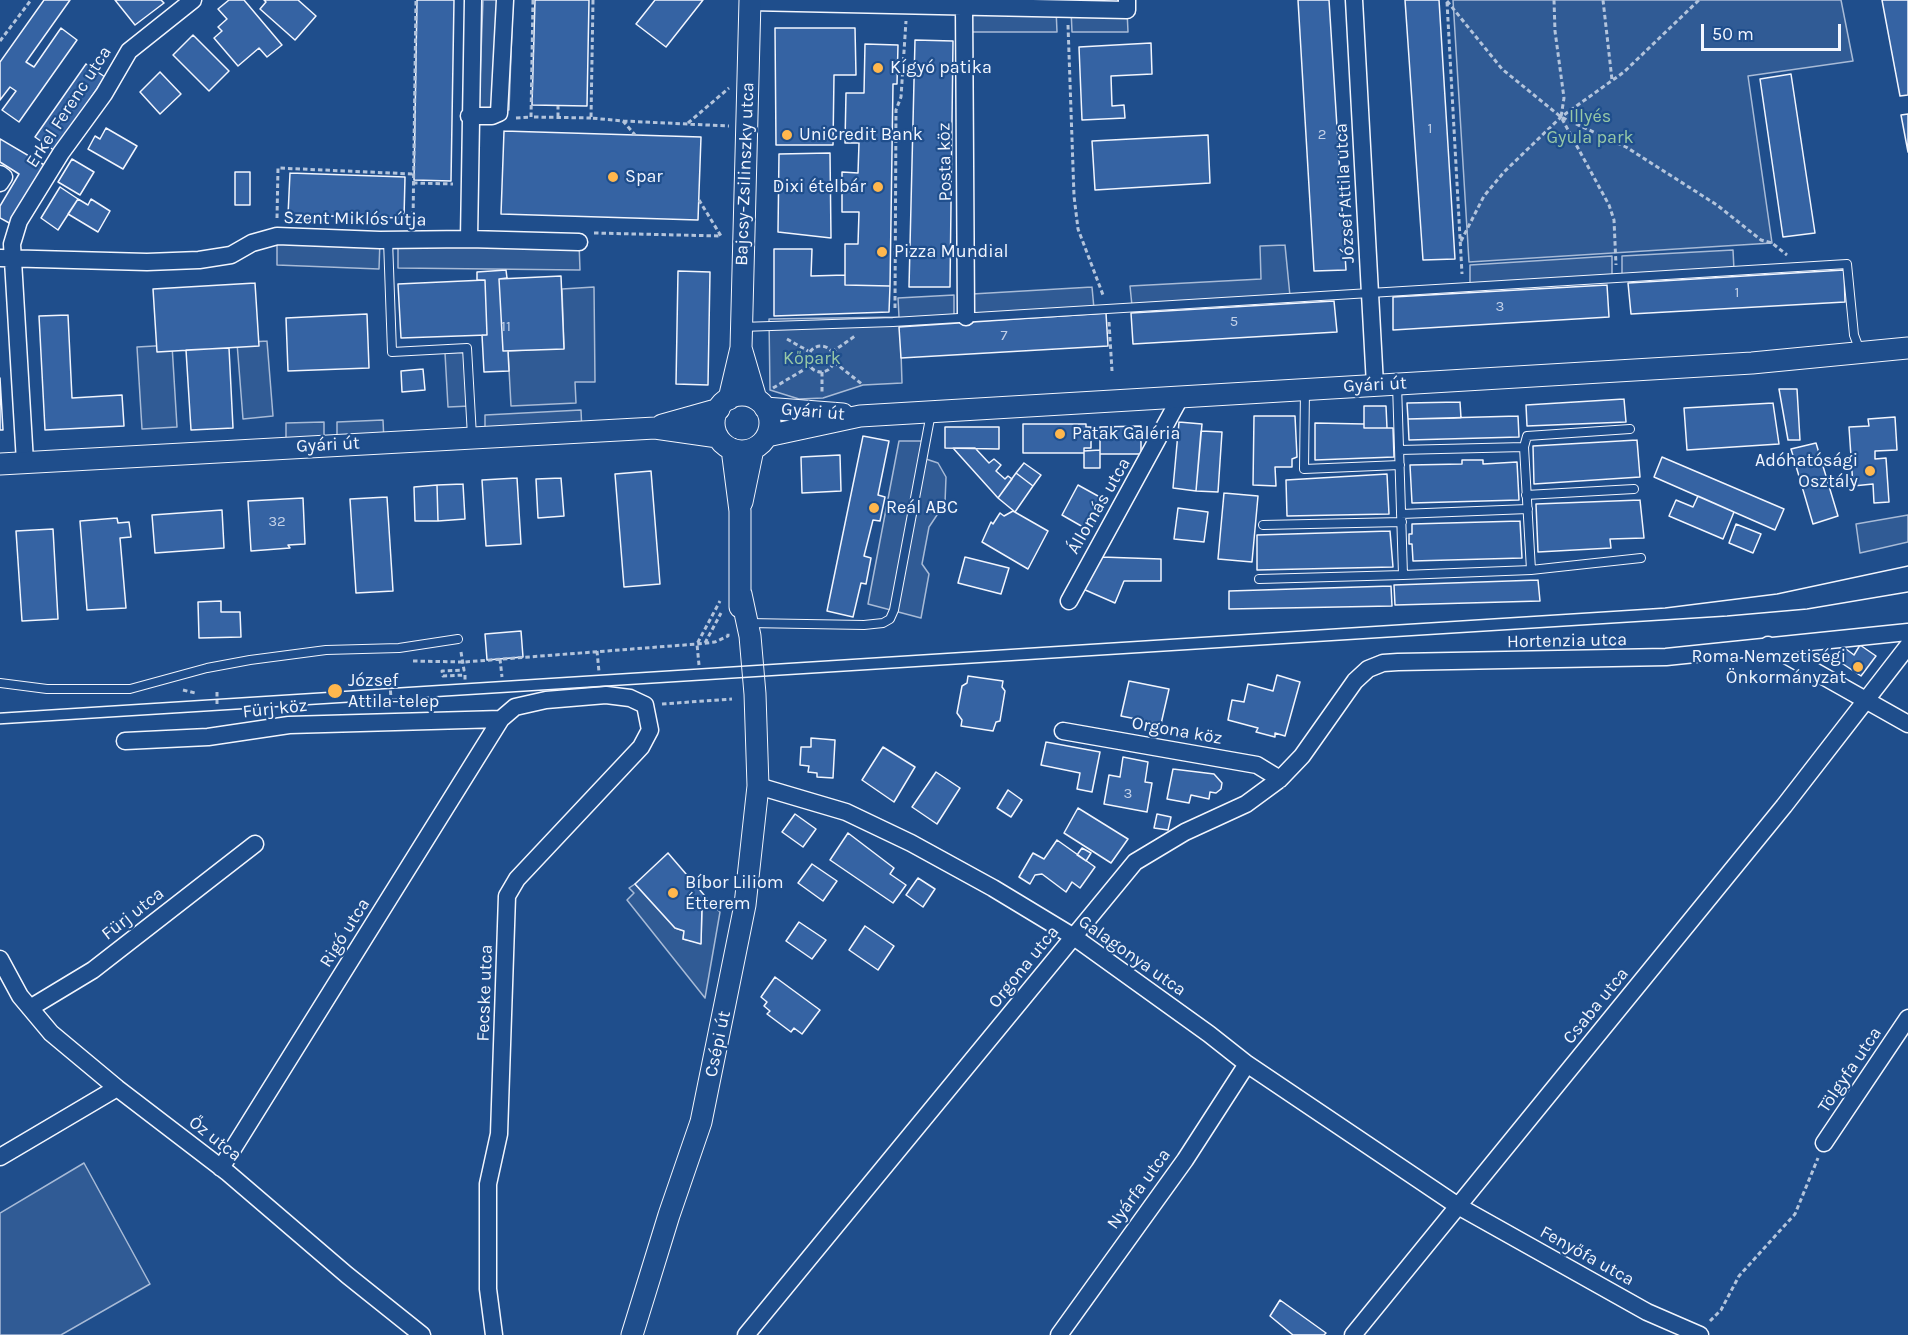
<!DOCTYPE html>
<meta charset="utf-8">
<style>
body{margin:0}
#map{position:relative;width:1908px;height:1335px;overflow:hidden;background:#1f4e8c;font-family:Karla,sans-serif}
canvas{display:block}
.scale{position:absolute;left:1701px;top:24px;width:140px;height:27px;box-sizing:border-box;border:3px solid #f2f6ff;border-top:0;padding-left:8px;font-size:18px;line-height:21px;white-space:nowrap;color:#f2f6ff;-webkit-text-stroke:4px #1f4e8c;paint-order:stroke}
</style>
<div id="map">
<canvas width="1908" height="1335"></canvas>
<div class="scale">50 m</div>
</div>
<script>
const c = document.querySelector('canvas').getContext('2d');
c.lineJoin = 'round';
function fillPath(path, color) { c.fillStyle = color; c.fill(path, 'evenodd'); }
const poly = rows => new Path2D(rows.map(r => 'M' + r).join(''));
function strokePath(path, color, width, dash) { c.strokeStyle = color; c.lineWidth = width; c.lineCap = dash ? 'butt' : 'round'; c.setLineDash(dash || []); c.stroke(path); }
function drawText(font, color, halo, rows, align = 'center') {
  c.font = font + ' Karla,sans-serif'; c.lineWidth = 4.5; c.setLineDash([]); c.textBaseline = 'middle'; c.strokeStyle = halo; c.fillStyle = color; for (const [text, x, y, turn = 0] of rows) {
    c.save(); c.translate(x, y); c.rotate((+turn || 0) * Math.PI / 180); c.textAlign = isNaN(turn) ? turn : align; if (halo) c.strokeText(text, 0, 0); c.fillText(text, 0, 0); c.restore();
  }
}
const built = poly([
 [483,0,513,0,509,110,479,108,483,0],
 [1453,0,1841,0,1853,61,1748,76,1772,243,1469,262,1453,0],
 [970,6,1056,8,1057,32,969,32,970,6],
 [1071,9,1127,10,1128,32,1072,32,1071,9],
 [277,236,380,240,379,269,277,265,277,236],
 [398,240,579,242,580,270,398,268,398,240],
 [1285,245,1290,296,1132,306,1130,286,1261,279,1260,246,1285,245],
 [1733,250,1734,270,1622,277,1622,256,1733,250],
 [1612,256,1612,278,1470,285,1470,265,1612,256],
 [594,287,595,382,575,382,576,403,511,406,508,351,564,348,562,289,594,287],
 [1092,287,1094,309,973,317,972,294,1092,287],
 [954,295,954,318,900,321,902,383,863,385,823,398,799,399,770,390,769,319,899,317,898,298,954,295],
 [267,341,273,416,243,419,237,343,267,341],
 [172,345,177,427,142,429,137,347,172,345],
 [467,352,470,406,448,407,445,353,467,352],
 [581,410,582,433,485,437,485,415,581,410],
 [383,420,384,442,337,445,337,422,383,420],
 [324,422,324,445,286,447,286,423,324,422],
 [899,441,926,441,923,458,938,463,946,477,945,503,929,527,922,564,929,574,921,618,868,604,899,441],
 [1908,515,1908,542,1860,553,1856,524,1908,515],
 [635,884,675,928,684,931,683,939,701,943,702,907,711,903,720,912,705,998,627,900,634,893,629,888,635,884],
 [84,1163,150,1284,61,1335,0,1335,0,1213,84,1163]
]);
fillPath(built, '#305b95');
strokePath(built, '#a8bbd7', 1.5);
const building = poly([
 [44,0,70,0,26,62,34,67,61,28,77,40,19,122,2,110,16,91,10,87,0,100,0,62,44,0],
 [115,0,161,0,164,3,135,25,115,0],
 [229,0,244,0,282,45,267,57,259,48,238,66,214,38,222,31,218,27,227,19,218,9,229,0],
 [264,0,298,0,316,16,295,40,260,9,266,2,264,0],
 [417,0,454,0,451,181,414,180,417,0],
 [535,0,589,0,587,106,532,105,535,0],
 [655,0,703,0,666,47,636,24,655,0],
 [1298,0,1329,0,1346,270,1314,271,1298,0],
 [1405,0,1439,0,1455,259,1423,260,1405,0],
 [1882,0,1908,0,1908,95,1900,96,1882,0],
 [775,28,855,28,856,75,834,75,833,145,776,145,775,28],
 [193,35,229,71,209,91,173,55,193,35],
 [915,40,953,41,950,287,909,287,915,40],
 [1151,43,1152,74,1111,76,1112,106,1124,105,1125,118,1082,120,1079,47,1151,43],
 [865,44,898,45,897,84,893,84,890,286,845,285,845,244,858,244,859,212,842,212,842,172,858,173,859,143,845,143,846,93,864,93,865,44],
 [86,64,105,77,55,151,35,137,86,64],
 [160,72,181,94,160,114,140,92,160,72],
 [1791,74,1815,233,1783,237,1760,79,1791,74],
 [1908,114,1908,152,1901,115,1908,114],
 [106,128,137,146,123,169,88,149,95,136,100,139,106,128],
 [504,131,701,137,698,220,501,214,504,131],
 [1208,135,1210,183,1095,190,1092,141,1208,135],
 [0,139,46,166,11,224,0,218,0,206,19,174,0,162,0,139],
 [830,153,831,238,778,232,779,154,830,153],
 [72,159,94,172,80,195,58,182,72,159],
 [235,172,250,172,250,205,235,205,235,172],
 [290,173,405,177,404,218,288,215,290,173],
 [60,187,78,199,58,230,41,218,60,187],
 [78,199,88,205,91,199,110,211,98,232,68,214,78,199],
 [774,249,812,249,811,276,845,275,845,285,890,286,889,312,774,316,774,249],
 [506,270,507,278,499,279,503,351,508,351,509,371,484,372,482,335,487,335,485,280,477,280,477,272,506,270],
 [1844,270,1845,302,1631,314,1628,283,1844,270],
 [678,271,710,272,708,385,676,384,678,271],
 [561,276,564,349,503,351,499,279,561,276],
 [485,280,487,335,401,338,398,284,485,280],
 [255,283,259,346,157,352,153,289,255,283],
 [1607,285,1609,317,1393,330,1393,297,1607,285],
 [1334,301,1337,332,1133,344,1131,313,1334,301],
 [1106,313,1108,346,901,358,899,327,1106,313],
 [367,314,369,368,288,371,286,318,367,314],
 [68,315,72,398,122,395,124,426,45,430,39,316,68,315],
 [229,348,233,428,191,430,186,350,229,348],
 [423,369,425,390,402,392,401,371,423,369],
 [0,378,3,430,0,430,0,378],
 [1779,389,1797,389,1800,440,1788,440,1779,389],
 [1624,399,1626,422,1527,426,1526,405,1624,399],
 [1460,402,1461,418,1408,419,1407,403,1460,402],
 [1773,403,1779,444,1687,450,1684,408,1773,403],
 [1364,406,1386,406,1387,428,1364,428,1364,406],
 [1254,416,1295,416,1297,457,1292,459,1292,467,1275,467,1276,486,1253,485,1254,416],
 [1518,416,1519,437,1409,440,1408,419,1518,416],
 [1895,417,1897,450,1875,451,1875,459,1886,458,1889,502,1874,503,1873,484,1853,486,1849,427,1869,426,1868,419,1895,417],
 [1179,422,1202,424,1196,491,1173,488,1179,422],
 [1315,423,1364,424,1364,428,1393,428,1394,457,1315,460,1315,423],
 [1023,424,1086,424,1086,427,1091,427,1091,448,1084,448,1084,453,1023,453,1023,424],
 [1141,426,1141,454,1100,454,1100,427,1141,426],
 [945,427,999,427,999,449,945,448,945,427],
 [1201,431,1222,432,1218,492,1196,491,1201,431],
 [863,436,889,441,878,495,885,497,880,521,873,520,864,556,871,558,866,584,861,583,853,617,827,611,863,436],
 [1637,440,1640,477,1534,484,1533,446,1637,440],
 [1816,443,1838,516,1813,524,1791,449,1816,443],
 [953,448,975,448,989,463,994,459,1001,465,996,471,1005,479,1008,476,1012,479,998,498,953,448],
 [1100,450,1100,468,1084,468,1084,451,1100,450],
 [840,455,841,491,802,493,801,457,840,455],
 [1662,457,1784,509,1775,530,1654,477,1662,457],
 [1462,460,1483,460,1483,464,1517,462,1519,500,1412,503,1410,465,1462,464,1462,460],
 [1024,463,1041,475,1033,486,1016,473,1024,463],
 [651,471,660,584,624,587,615,474,651,471],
 [1016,473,1033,486,1015,512,998,498,1016,473],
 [1387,474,1389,514,1287,516,1286,480,1387,474],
 [517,478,521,544,486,546,482,480,517,478],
 [561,478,564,516,538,518,536,479,561,478],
 [463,484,465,519,438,521,437,485,463,484],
 [437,485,438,521,415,521,414,487,437,485],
 [1078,485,1107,501,1090,531,1062,515,1078,485],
 [1224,493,1258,496,1252,562,1218,559,1224,493],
 [1698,496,1734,512,1723,539,1669,516,1676,500,1693,507,1698,496],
 [387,497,393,591,356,593,350,499,387,497],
 [303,498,305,544,288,545,290,548,251,551,248,501,303,498],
 [1640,500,1644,538,1610,539,1611,548,1538,552,1536,504,1640,500],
 [1178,508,1208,512,1204,542,1174,539,1178,508],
 [222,510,224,548,155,553,152,515,222,510],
 [1013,511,1048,531,1028,569,982,542,991,522,993,524,1000,513,1004,516,1013,511],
 [117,518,118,523,129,522,131,537,120,538,126,608,87,610,80,521,117,518],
 [1520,521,1522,558,1413,561,1412,544,1409,544,1409,534,1412,534,1412,524,1520,521],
 [1736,524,1761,534,1753,553,1729,543,1736,524],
 [53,529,58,619,22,621,16,531,53,529],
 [1390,531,1393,567,1257,570,1257,535,1390,531],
 [965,557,1009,568,1001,594,958,583,965,557],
 [1101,557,1161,559,1161,581,1124,581,1115,603,1083,589,1101,557],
 [1538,580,1540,601,1395,605,1394,585,1538,580],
 [1391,586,1392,606,1229,609,1229,591,1391,586],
 [221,601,221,612,240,612,241,637,199,638,198,602,221,601],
 [521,631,523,657,487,660,485,634,521,631],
 [1860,645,1876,656,1861,676,1834,658,1842,646,1854,655,1860,645],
 [1277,675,1300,682,1285,736,1275,733,1275,737,1256,732,1258,728,1228,720,1232,700,1244,702,1248,684,1273,691,1277,675],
 [968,676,1003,681,1002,687,1005,691,1000,721,996,722,993,731,961,726,962,720,957,713,962,686,967,683,968,676],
 [1129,681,1169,689,1161,724,1121,716,1129,681],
 [811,738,835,740,833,778,817,777,817,773,808,772,809,766,800,765,801,747,811,747,811,738],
 [1046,742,1100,752,1092,792,1077,789,1080,773,1041,765,1046,742],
 [883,747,915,767,894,802,862,780,883,747],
 [1123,757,1148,762,1145,782,1152,783,1147,812,1104,804,1109,775,1120,777,1123,757],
 [1173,769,1214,774,1222,783,1221,789,1216,793,1210,792,1209,799,1191,795,1189,803,1167,799,1173,769],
 [936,772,960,788,937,824,912,807,936,772],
 [1008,790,1022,800,1011,817,997,808,1008,790],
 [1078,808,1128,839,1111,863,1064,833,1078,808],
 [795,814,816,829,803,847,782,832,795,814],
 [1157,814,1171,817,1168,830,1154,828,1157,814],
 [848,833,894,868,890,874,906,885,893,903,830,860,848,833],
 [1057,840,1095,867,1080,888,1072,882,1066,892,1042,874,1035,875,1030,884,1019,877,1033,853,1044,859,1057,840],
 [1082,848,1091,853,1086,861,1077,855,1082,848],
 [668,853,711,903,702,907,701,944,683,939,684,931,675,928,635,884,668,853],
 [812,864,837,881,823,901,798,883,812,864],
 [918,878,935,889,923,907,906,895,918,878],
 [799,922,826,940,812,959,786,941,799,922],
 [865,926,894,946,878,970,849,950,865,926],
 [775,977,820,1010,802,1034,794,1028,791,1032,767,1014,770,1011,764,1006,767,1002,761,997,775,977],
 [1280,1300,1326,1333,1324,1335,1293,1335,1270,1316,1280,1300]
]);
fillPath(building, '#3563a3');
strokePath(building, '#f2f6ff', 1.5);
const service = poly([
 [388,240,392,352,467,348,472,436],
 [741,327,893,322,1847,264,1854,335,1860,351],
 [1305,390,1304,469,1400,465],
 [1524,447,1527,436,1630,429],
 [1399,450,1524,447,1531,570],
 [1526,495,1634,489],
 [1401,514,1528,509],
 [1263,525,1402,522],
 [1403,575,1531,570,1641,558],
 [1259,579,1403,575,1397,384],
 [748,623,864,625,883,623,890,619,894,610,931,413],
 [0,683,47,689,130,689,207,668,250,660,326,650,399,648,458,639]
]);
const minor = poly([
 [1354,0,1375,385],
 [750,2,1127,10,1127,0],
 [964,6,966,317],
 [469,116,492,116,499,113,505,0],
 [0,174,4,177,0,183],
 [469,239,579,242],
 [0,258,147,262,199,260,231,255,252,243,277,236,380,240,469,239,473,0],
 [25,462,12,244,19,221,61,153,104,94,129,51,193,0],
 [1069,601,1180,398],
 [1768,645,1908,724],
 [1063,731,1257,765,1280,779],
 [125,741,208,737,289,725,501,719],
 [758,786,846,812,911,843,993,888,1074,937,1209,1034,1247,1064,1458,1206,1647,1312,1700,1335],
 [0,959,20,996,51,1033,117,1088,228,1173,347,1275,422,1335],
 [30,1008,93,970,255,844],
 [1824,1143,1908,1018],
 [0,1157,117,1088],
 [221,1168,501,719,515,707,546,700,606,695,630,698,645,705,650,730,641,747,517,879,507,896,499,1134,488,1184,488,1289,494,1335],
 [746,1335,1135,862,1185,832,1246,804,1280,779,1302,756,1355,681,1368,669,1383,663,1398,662,1666,657,1908,632],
 [1059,1335,1185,1160,1247,1064],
 [1353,1335,1784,806,1908,646]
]);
const tertiary = poly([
 [741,348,756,399],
 '714 423a28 28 0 1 1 56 0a28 28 0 1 1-56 0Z',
 [729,399,741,348,750,0],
 [765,408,843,414],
 [662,425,719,409],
 [767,436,860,416,1752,363,1908,348],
 [732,449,740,511,740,607],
 [0,464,655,428,718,437],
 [742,502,753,449],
 [632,1335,669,1215,701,1122,745,905,758,786,755,694,750,636,741,594]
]);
strokePath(service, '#f2f6ff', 10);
strokePath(minor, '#f2f6ff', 19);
strokePath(tertiary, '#f2f6ff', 23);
strokePath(poly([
 [533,0,531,117,591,118],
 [593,0,591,118,623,121,635,135],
 [1554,0,1555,31,1564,98,1561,117,1609,205,1614,220,1616,265],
 [1603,0,1612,80],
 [1447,1,1502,69,1561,117,1626,147,1717,205,1761,240,1772,243,1787,255],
 [1447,2,1462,274],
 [1068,25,1074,196,1078,229,1103,295],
 [0,41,31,0],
 [558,117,558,106],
 [516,118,531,117],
 [623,121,729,126],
 [688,123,729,88],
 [413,183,453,184],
 [277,218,278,168,413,174],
 [413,223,416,0],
 [594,233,721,236,699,200],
 [1461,241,1484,196,1504,172,1561,117,1624,72,1699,0],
 [895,308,896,110,901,97,906,21],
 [1109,322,1112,371],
 [787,339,808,351],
 '808 359a13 13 0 1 1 26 0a13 13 0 1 1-26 0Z',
 [832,352,855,336],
 [834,362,863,385],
 [822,372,822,394],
 [773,388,810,366],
 [705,643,721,613],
 [597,651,599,672],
 [461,652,464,670,442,671,443,676,465,675,465,680],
 [500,659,502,677],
 [413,661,464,662,697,644,715,642,728,636,728,632],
 [699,665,697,644,720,601],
 [390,683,391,699,394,704],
 [183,690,195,693],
 [217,692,217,705],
 [662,704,732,699],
 [1710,1321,1721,1310,1739,1276,1795,1214,1818,1158]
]), '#b3c4dc', 3, [4.5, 3]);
strokePath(service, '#1f4e8c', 8);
strokePath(minor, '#1f4e8c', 16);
strokePath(tertiary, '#1f4e8c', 21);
strokePath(poly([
 [0,713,1665,608,1777,594,1908,566],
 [0,724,1727,616,1807,609,1908,592]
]), '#f2f6ff', 1.5);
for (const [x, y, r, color] of [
 [878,68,6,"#ffb74d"],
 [787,135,6,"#ffb74d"],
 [613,177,6,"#ffb74d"],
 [878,187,6,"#ffb74d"],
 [882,252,6,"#ffb74d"],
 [1060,434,6,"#ffb74d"],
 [1870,471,6,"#ffb74d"],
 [874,508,6,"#ffb74d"],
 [1858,667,6,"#ffb74d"],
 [335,691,8,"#ffb74d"],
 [673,893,6,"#ffb74d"]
]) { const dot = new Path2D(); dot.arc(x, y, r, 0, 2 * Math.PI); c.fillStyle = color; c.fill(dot); strokePath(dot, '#1f4e8c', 2); }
drawText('15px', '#c3d1e8', null, [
 ["1",1430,129],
 ["2",1322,135],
 ["1",1737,293],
 ["3",1500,307],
 ["5",1234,322],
 ["11",506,327],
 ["7",1004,336],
 ["32",277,522],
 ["3",1128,794]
]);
drawText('18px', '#f2f6ff', '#1f4e8c', [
 ["Kígyó patika",890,68],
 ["UniCredit Bank",799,135],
 ["Spar",625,177],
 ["Dixi ételbár",866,187,"right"],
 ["Pizza Mundial",894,252],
 ["Patak Galéria",1072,434],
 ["Adóhatósági",1858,461,"right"],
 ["Osztály",1858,482,"right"],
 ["Reál ABC",886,508],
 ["Roma Nemzetiségi",1846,657,"right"],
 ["Önkormányzat",1846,678,"right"],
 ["József",348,681],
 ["Attila-telep",348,702],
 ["Bíbor Liliom",685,883],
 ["Étterem",685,904]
], 'left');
drawText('18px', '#f2f6ff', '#1f4e8c', [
 ["Erkel Ferenc utca",69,107,-57],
 ["Posta köz",945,162,-91],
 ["Bajcsy-Zsilinszky utca",745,174,-88],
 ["József Attila utca",1345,193,-93],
 ["Szent Miklós útja",355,219,1],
 ["Gyári út",1375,385,-3],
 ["Gyári út",813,412,5],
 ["Gyári út",328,445,-3],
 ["Állomás utca",1099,506,-60],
 ["Hortenzia utca",1567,641,-1],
 ["Fürj köz",275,709,-6],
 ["Orgona köz",1177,731,10],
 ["Fürj utca",133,914,-38],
 ["Rigó utca",345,933,-58],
 ["Galagonya utca",1132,956,35],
 ["Orgona utca",1024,967,-51],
 ["Fecske utca",485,993,-88],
 ["Csaba utca",1596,1006,-51],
 ["Csépi út",718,1044,-78],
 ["Tölgyfa utca",1850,1070,-56],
 ["Őz utca",215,1139,38],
 ["Nyárfa utca",1139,1189,-54],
 ["Fenyőfa utca",1587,1256,29]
]);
drawText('18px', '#97c8a6', '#1f4e8c', [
 ["Illyés",1590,117],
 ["Gyula park",1590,138],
 ["Kőpark",812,359]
]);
</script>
